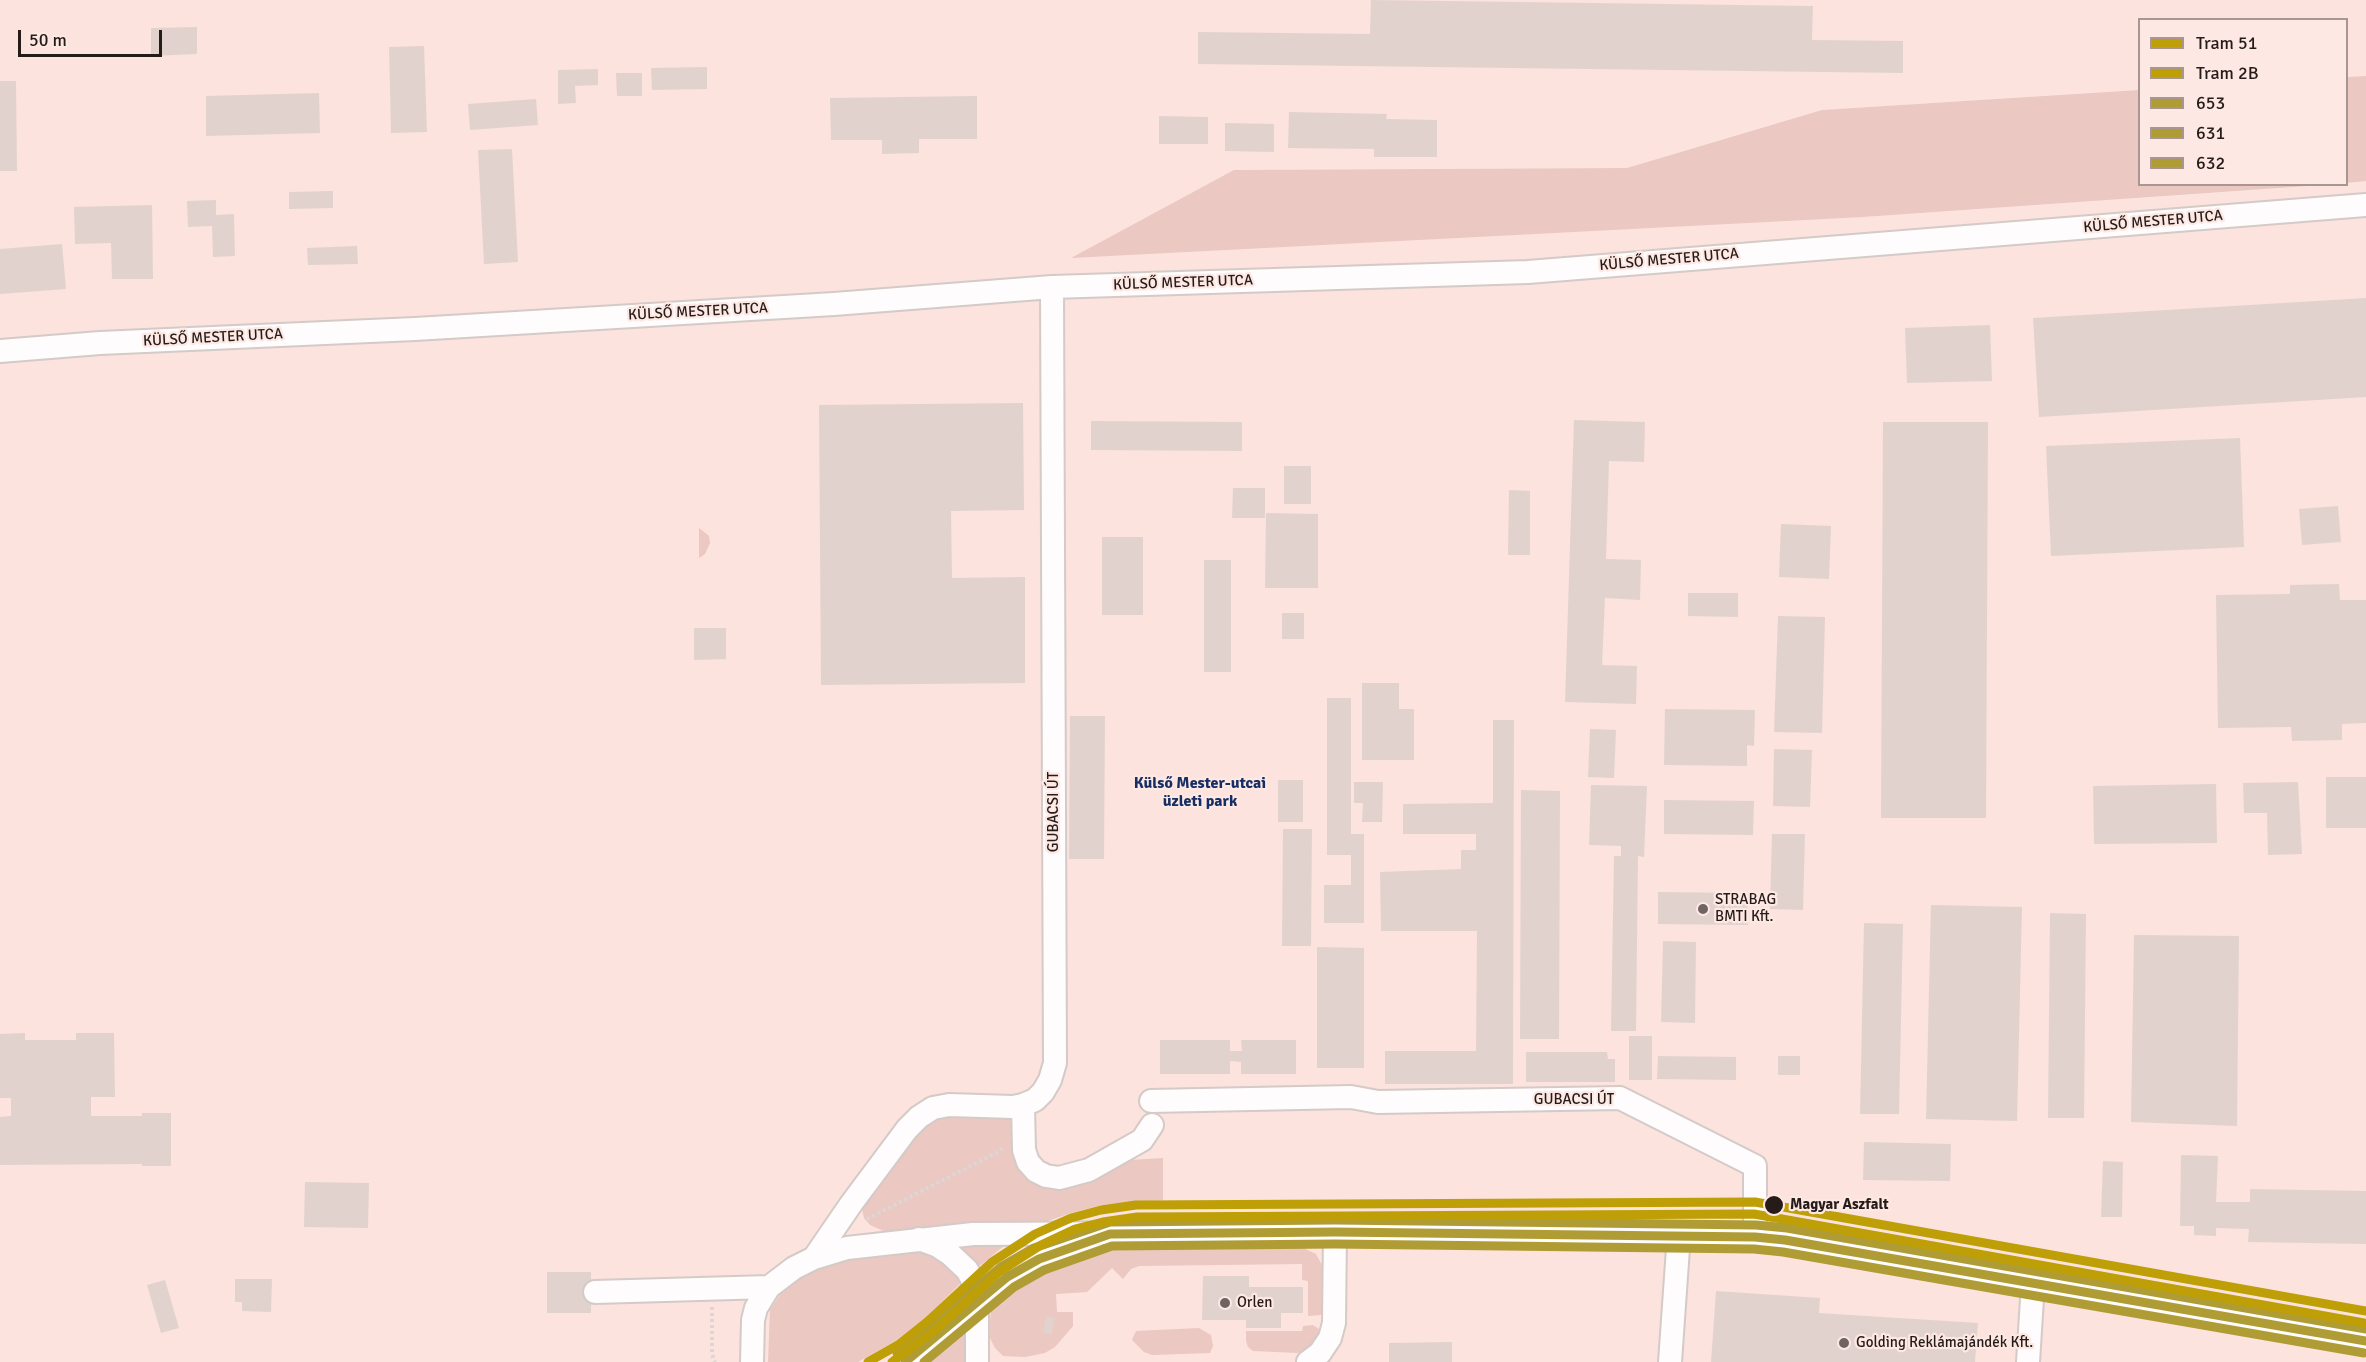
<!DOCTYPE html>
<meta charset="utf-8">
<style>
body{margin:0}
#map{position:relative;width:2366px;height:1362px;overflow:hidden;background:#f8ece9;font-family:Signika,sans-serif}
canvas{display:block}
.legend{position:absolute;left:2138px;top:18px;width:210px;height:168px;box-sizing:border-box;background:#fee8e3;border:2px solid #a79692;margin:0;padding:8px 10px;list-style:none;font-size:18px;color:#251b19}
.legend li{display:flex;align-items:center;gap:12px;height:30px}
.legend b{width:30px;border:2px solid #a79692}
.scale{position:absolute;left:18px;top:30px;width:144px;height:27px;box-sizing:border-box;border:3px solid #251b19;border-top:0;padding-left:8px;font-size:18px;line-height:21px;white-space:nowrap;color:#251b19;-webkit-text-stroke:4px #fee8e3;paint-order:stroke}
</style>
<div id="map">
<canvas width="2366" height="1362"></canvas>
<ul class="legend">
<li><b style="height:8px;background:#be9f08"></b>Tram 51</li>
<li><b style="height:8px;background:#be9f08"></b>Tram 2B</li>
<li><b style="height:8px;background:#b09c34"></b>653</li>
<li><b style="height:8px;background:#b09c34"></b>631</li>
<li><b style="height:8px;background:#b09c34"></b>632</li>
</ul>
<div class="scale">50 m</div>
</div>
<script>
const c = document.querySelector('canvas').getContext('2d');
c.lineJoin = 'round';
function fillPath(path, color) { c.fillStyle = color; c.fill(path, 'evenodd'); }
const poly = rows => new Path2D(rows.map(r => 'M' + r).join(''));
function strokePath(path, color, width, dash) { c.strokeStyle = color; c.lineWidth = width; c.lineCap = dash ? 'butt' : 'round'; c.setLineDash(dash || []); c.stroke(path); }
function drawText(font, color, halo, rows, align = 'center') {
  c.font = font + ' Signika,sans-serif'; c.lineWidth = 4.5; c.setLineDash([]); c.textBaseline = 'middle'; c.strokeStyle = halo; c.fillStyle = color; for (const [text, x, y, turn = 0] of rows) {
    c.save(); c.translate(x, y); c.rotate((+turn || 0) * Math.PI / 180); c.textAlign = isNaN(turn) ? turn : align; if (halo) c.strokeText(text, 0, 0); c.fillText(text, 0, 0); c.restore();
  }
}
fillPath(poly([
 [0,0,2366,0,2366,76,2347,77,2346,20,2140,20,2139,90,1822,110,1627,168,1234,170,1863,217,2346,184,2366,181,2366,1362,0,1362]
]), '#fce3dd');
fillPath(poly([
 [2366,76,2366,181,2347,183,2347,77],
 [2139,90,2140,184,2323,185,1863,217,1071,258,1234,170,1627,168,1822,110],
 [699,528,709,536,710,543,705,554,699,558],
 [954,1116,1016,1119,1031,1177,1129,1160,1163,1158,1163,1200,1102,1205,1071,1213,1033,1226,888,1233,870,1225,864,1218,862,1209,865,1200,911,1140,924,1128,937,1120],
 [953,1243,1005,1245,981,1265,976,1265],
 [1299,1246,1316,1254,1322,1265,1327,1282,1325,1311,1321,1315,1308,1316,1308,1281,1302,1280,1302,1264,1139,1266,1131,1269,1123,1279,1112,1268,1087,1292,1056,1294,1057,1312,1073,1312,1073,1326,1055,1347,1045,1353,1025,1357,1003,1356,995,1348,989,1336,991,1309,1001,1293,1054,1263,1077,1255,1115,1247],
 [912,1252,926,1253,940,1258,960,1279,959,1285,924,1319,895,1341,858,1362,768,1362,770,1310,781,1293,794,1282,814,1271,842,1262,872,1255],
 [1313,1325,1319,1329,1318,1336,1312,1345,1298,1353,1253,1351,1248,1347,1246,1341,1246,1331,1302,1331,1303,1326],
 [963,1327,967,1329,966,1362,929,1362,928,1358],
 [1199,1328,1211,1335,1213,1346,1210,1353,1152,1355,1144,1352,1132,1340,1136,1331]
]), '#ebc8c1');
fillPath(poly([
 [1371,0,1813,6,1812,40,1903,41,1903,73,1198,64,1198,32,1370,34],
 [197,27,197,54,151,56,151,28],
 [424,46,427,132,391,133,389,47],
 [707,67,707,89,652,90,651,68],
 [598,69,598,85,575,86,576,103,558,104,558,70],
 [616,73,642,73,642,96,617,96],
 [0,81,16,81,17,171,0,171],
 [319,93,320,133,206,136,206,96],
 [977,96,977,139,919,139,919,153,882,154,882,140,831,140,830,98],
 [536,99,538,125,470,130,468,104],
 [1289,112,1387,114,1386,119,1437,120,1437,157,1374,157,1374,149,1288,148],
 [1159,116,1208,117,1208,144,1159,144],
 [1225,123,1274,124,1274,152,1225,151],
 [512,149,518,262,484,264,478,150],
 [333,191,333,208,289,209,289,192],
 [216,200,216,215,234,214,235,256,213,257,212,226,188,227,187,201],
 [152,205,153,279,112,279,111,243,75,244,74,207],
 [62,244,66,289,0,294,0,249],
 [357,246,358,264,308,265,307,248],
 [2366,298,2366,397,2039,417,2033,318],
 [1990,325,1992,381,1907,383,1905,328],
 [1023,403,1024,510,951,511,952,578,1025,577,1025,683,821,685,819,405],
 [1574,420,1645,422,1644,462,1609,461,1606,559,1641,560,1640,600,1605,598,1602,665,1637,666,1636,704,1565,702],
 [1091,421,1242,422,1242,451,1091,450],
 [1883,422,1988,422,1986,818,1881,818],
 [2240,438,2244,547,2051,556,2046,446],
 [1284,466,1311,466,1311,504,1284,504],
 [1233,488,1265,488,1265,518,1232,518],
 [1509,490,1530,491,1530,555,1508,555],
 [2338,506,2341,542,2302,545,2299,509],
 [1266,513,1318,514,1318,588,1265,588],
 [1781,524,1831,526,1829,579,1779,577],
 [1102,537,1143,537,1143,615,1102,615],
 [1204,560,1231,560,1231,672,1204,672],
 [2339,584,2340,600,2366,600,2366,723,2342,724,2342,740,2292,741,2291,727,2218,728,2216,595,2290,594,2290,585],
 [1688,593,1738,593,1738,617,1688,616],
 [1282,613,1304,613,1304,639,1282,639],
 [1778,616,1825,617,1822,733,1774,732],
 [694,628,726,628,726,659,694,660],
 [1362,683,1399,683,1399,709,1414,709,1414,760,1362,760],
 [1327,698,1351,698,1351,834,1364,834,1364,923,1324,923,1324,885,1351,885,1351,855,1327,855],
 [1665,709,1755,710,1754,746,1747,745,1747,766,1664,765],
 [1070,716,1105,716,1104,859,1069,859],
 [1493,720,1514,720,1513,1084,1385,1084,1385,1051,1476,1051,1477,931,1381,931,1380,872,1461,869,1461,850,1476,850,1476,834,1403,834,1403,804,1493,803],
 [1590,729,1616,730,1614,778,1588,777],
 [1774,749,1812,750,1810,807,1773,806],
 [2326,777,2366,777,2366,828,2326,828],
 [1278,780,1303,780,1303,822,1278,822],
 [1354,782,1383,782,1382,822,1362,822,1363,803,1354,803],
 [2298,782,2302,854,2268,855,2267,813,2244,813,2243,783],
 [2216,784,2217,843,2094,844,2093,786],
 [1591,785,1647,786,1644,857,1638,856,1636,1031,1611,1031,1614,856,1621,856,1621,846,1589,845],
 [1521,790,1560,791,1559,1039,1520,1039],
 [1664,800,1754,801,1753,835,1664,834],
 [1283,829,1312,829,1311,946,1282,946],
 [1772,834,1805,834,1803,910,1770,909],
 [1658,892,1748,893,1748,925,1658,924],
 [1931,905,2022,907,2017,1121,1926,1119],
 [2050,913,2086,914,2084,1118,2048,1118],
 [1864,923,1903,924,1899,1114,1860,1114],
 [2134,935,2239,936,2237,1126,2131,1122],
 [1663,941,1696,942,1695,1023,1661,1022],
 [1317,947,1364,948,1364,1068,1317,1068],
 [25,1033,25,1040,76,1040,76,1033,114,1033,115,1097,91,1097,91,1116,142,1116,142,1113,171,1113,171,1166,142,1166,142,1164,0,1165,0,1117,11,1116,11,1098,0,1098,0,1034],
 [1629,1036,1652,1036,1652,1080,1629,1080],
 [1160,1040,1230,1040,1230,1051,1242,1051,1241,1040,1296,1040,1296,1074,1241,1074,1241,1062,1230,1061,1230,1074,1160,1074],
 [1526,1052,1607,1052,1608,1059,1615,1059,1615,1082,1526,1082],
 [1658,1056,1736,1057,1736,1080,1657,1079],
 [1778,1056,1800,1056,1800,1075,1778,1075],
 [1864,1142,1951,1144,1950,1181,1863,1180],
 [2181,1155,2218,1156,2216,1202,2250,1202,2250,1189,2366,1191,2366,1244,2248,1242,2249,1229,2216,1228,2216,1236,2194,1235,2194,1226,2180,1226],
 [2103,1161,2123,1162,2122,1217,2101,1217],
 [305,1182,369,1183,368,1228,304,1227],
 [547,1272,591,1272,591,1313,547,1313],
 [1203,1276,1249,1276,1249,1287,1303,1287,1303,1313,1281,1313,1281,1328,1246,1328,1246,1320,1202,1320],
 [235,1279,272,1279,271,1312,242,1311,242,1302,235,1302],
 [165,1280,179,1328,161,1333,147,1285],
 [1716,1291,1820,1298,1819,1313,1978,1323,1975,1362,1711,1362],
 [1046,1316,1055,1318,1052,1334,1043,1333],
 [1452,1342,1452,1362,1389,1362,1389,1343]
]), '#e2d2ce');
const minor = poly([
 [0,351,100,343,415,329,834,304,1052,287,1528,272,2366,205],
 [1151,1101,1351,1097,1378,1102,1620,1098,1755,1166,1755,1237],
 [1023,1105,1024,1150,1028,1162,1036,1171,1046,1176,1059,1178,1089,1170,1142,1140,1152,1125],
 [919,1239,938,1246,950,1254,967,1270,972,1279,977,1316,977,1362],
 [814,1258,851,1204,907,1129,919,1117,933,1108,949,1105,1013,1107,1023,1105,1035,1100,1043,1092,1050,1080,1055,1063,1052,287],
 [595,1292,769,1287],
 [752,1362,753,1320,756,1308,769,1287,794,1268,814,1258,847,1248,973,1234,1335,1232,1755,1237,1785,1240,2366,1341],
 [905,1362,1007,1277,1039,1259,1092,1240],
 [1308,1362,1320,1353,1330,1338,1334,1323,1335,1232],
 [1670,1362,1679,1234],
 [2028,1362,2033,1283]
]);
strokePath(minor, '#d4cac7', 26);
strokePath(poly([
 [867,1219,996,1153,1004,1147],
 [712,1307,712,1354,715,1362]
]), '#dad7d5', 4, [3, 3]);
strokePath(minor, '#fefcfc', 22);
strokePath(poly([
 [905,1362,1007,1277,1039,1259,1110,1234,1335,1232,1755,1237,1785,1240,2366,1341]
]), '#b09c34', 9);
strokePath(poly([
 [924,1362,1014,1287,1044,1270,1112,1246,1335,1244,1754,1249,1783,1252,2364,1353]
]), '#b09c34', 9);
strokePath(poly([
 [897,1353,1001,1267,1034,1248,1110,1222,1335,1220,1756,1225,1787,1228,2366,1329]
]), '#b09c34', 9);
strokePath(poly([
 [868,1362,898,1345,927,1322,992,1262,1035,1234,1071,1218,1101,1210,1136,1205,1755,1202,2366,1311]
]), '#be9f08', 9);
strokePath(poly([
 [892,1362,934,1331,999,1272,1041,1245,1075,1229,1103,1222,1137,1217,1754,1214,2364,1323]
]), '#be9f08', 9);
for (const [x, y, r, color] of [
 [1703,909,6,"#6f6462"],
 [1774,1205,10,"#251b19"],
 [1225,1303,6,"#6f6462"],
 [1844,1343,6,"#6f6462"]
]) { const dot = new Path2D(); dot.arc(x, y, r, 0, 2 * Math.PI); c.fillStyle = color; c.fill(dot); strokePath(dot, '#fee8e3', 2); }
drawText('15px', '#251b19', '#fee8e3', [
 ["KÜLSŐ MESTER UTCA",2153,222,-5],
 ["KÜLSŐ MESTER UTCA",1669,260,-5],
 ["KÜLSŐ MESTER UTCA",1183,283,-2],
 ["KÜLSŐ MESTER UTCA",698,312,-3],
 ["KÜLSŐ MESTER UTCA",213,338,-3],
 ["GUBACSI ÚT",1054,812,-90],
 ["GUBACSI ÚT",1574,1100]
]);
drawText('15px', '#251b19', '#fee8e3', [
 ["STRABAG",1715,900],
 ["BMTI Kft.",1715,917],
 ["Orlen",1237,1303],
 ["Golding Reklámajándék Kft.",1856,1343]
], 'left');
drawText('bold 15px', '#251b19', '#fee8e3', [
 ["Magyar Aszfalt",1790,1205]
], 'left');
drawText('bold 16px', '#172e64', '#fee8e3', [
 ["Külső Mester-utcai",1200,784],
 ["üzleti park",1200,802]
]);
</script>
